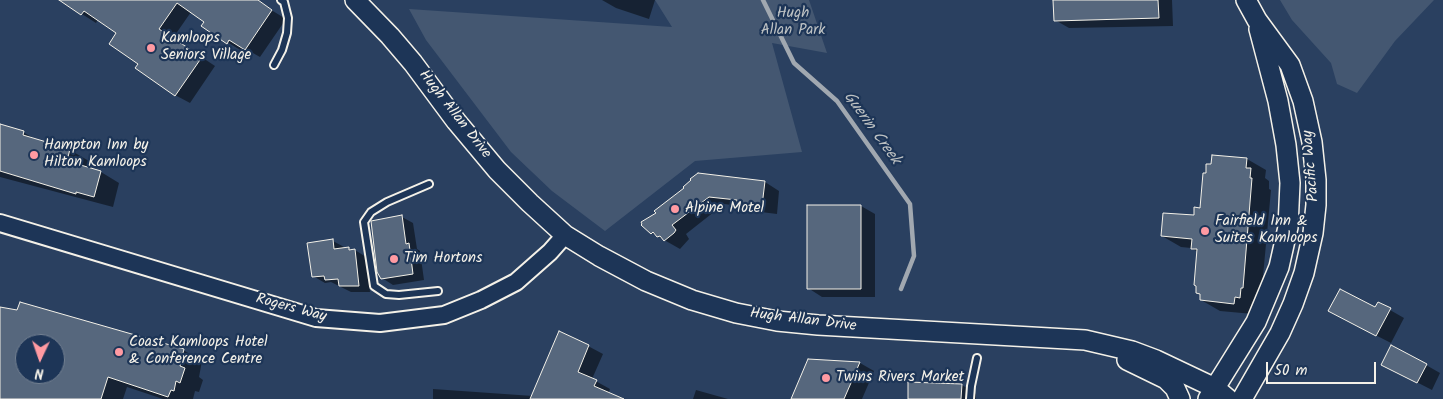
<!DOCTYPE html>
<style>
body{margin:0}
#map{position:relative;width:1443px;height:399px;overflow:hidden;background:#2a4060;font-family:Kalam,sans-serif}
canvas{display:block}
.north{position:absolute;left:15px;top:334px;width:50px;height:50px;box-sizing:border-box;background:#1d3557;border:1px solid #738091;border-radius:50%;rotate:183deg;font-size:14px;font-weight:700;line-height:20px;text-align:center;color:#f4f1e8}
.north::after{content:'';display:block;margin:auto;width:18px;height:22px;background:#ff9aa2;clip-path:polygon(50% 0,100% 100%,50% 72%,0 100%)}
.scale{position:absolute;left:1266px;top:362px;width:110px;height:22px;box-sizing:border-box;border:2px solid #f4f1e8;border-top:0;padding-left:6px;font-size:15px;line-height:18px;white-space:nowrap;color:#f4f1e8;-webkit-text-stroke:4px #1d3557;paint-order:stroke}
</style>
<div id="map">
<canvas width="1443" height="399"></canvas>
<div class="north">N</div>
<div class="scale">50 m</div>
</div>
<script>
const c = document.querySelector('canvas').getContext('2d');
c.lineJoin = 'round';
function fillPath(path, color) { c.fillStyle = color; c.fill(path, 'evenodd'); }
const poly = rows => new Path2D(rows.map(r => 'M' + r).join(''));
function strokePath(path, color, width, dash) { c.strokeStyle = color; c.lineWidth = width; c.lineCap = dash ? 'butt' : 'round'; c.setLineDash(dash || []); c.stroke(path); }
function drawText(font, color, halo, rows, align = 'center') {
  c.font = font + ' Kalam,sans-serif'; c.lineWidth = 4.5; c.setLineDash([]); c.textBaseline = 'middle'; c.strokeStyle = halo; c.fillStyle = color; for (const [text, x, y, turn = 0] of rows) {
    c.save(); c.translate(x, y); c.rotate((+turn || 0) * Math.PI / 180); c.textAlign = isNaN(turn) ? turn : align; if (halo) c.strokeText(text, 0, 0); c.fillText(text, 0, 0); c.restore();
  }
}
fillPath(poly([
 [655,0,809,0,827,53,772,43,802,152,695,161,605,231,552,191,511,152,426,40,409,9,672,27],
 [1280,0,1434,0,1395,41,1357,93,1337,84,1331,63,1292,20]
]), '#445771');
fillPath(poly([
 [60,0,246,0,258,2,286,19,260,57,244,48,242,51,227,42,206,21,191,12,173,38,215,66,190,103,175,95,140,64,118,33,98,19,96,23],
 [602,0,655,0,649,19,616,8],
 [1054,0,1172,0,1173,26,1069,28,1055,20],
 [0,125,23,132,38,141,70,150,89,161,86,168,101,172,119,183,113,207,0,177],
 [1247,159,1266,170,1265,178,1269,181,1269,189,1271,190,1261,298,1253,314,1220,311,1201,300,1201,295,1197,292,1198,252,1191,248,1181,247,1162,236,1195,217],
 [698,175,765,182,779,191,777,214,753,211,747,207,724,204,686,234,689,239,680,249,652,233,657,213],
 [861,206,875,214,875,297,822,297,808,288],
 [402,217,413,223,417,249,420,251,424,280,393,285,382,278],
 [333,241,344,247,345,249,355,250,366,257,370,292,351,292,331,282,325,283,313,276],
 [0,308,183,350,202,361,199,377,203,380,199,392,195,391,193,399,163,399,127,387,123,399,0,399],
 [25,344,55,344,55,374,25,374],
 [1376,309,1390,310,1404,318,1391,343,1344,319],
 [588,346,603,354,592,379,610,389,608,394,620,399,433,399,433,389,533,396],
 [860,363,874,371,862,399,793,399],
 [1426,365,1440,373,1432,390,1397,372],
 [962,385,976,394,976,399,909,399],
 [696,390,728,399,693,399]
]), '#0007');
strokePath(poly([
 [763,0,794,63,837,101,910,204,914,256,901,289]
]), '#a1a8b0', 4.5);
const building = poly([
 [59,0,258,0,272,10,245,50,229,40,227,44,201,26,204,22,177,3,159,29,202,57,175,96,135,68,138,64,109,44,116,33,84,11,81,15,59,0],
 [1053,0,1158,0,1159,18,1054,21,1053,0],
 [0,124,24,131,23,135,70,149,67,161,101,171,94,197,76,192,76,194,0,171,0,124],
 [1212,155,1247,158,1246,168,1251,168,1250,178,1252,178,1243,288,1241,288,1240,298,1235,297,1234,304,1200,300,1200,294,1196,293,1196,286,1194,285,1197,249,1191,249,1192,239,1161,236,1163,213,1194,215,1194,207,1200,208,1203,173,1206,173,1206,164,1211,164,1212,155],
 [698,173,765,181,762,206,737,203,737,200,709,197,672,225,676,230,674,233,664,241,660,236,657,237,653,232,651,234,641,225,642,224,641,222,656,213,654,211,684,188,683,187,691,180,690,179,698,173],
 [807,205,861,205,861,289,807,289,807,205],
 [402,215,406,244,409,243,413,274,381,279,377,272,371,221,402,215],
 [333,239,334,249,349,247,349,250,355,249,359,286,339,286,338,279,325,280,324,276,312,277,307,243,333,239],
 [1340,289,1375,307,1378,302,1391,308,1376,336,1328,311,1340,289],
 [20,302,184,349,180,366,185,368,180,383,176,381,174,391,171,390,168,397,108,377,101,399,0,399,0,307,17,310,20,302],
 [25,344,55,344,55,374,25,374,25,344],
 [559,331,589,345,578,372,597,380,594,386,624,399,530,399,559,331],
 [1391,345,1427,364,1417,383,1381,365,1391,345],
 [808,359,860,362,844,399,791,399,808,359],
 [908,382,962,384,961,399,908,399,908,382]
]);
fillPath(building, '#56677d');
strokePath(building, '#f4f1e8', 1);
const service = poly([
 [274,65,282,50,287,33,288,18,284,2,281,0],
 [429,184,387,202,371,212,364,222,374,286,386,294,399,295,438,291],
 [970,399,971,386,977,358]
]);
const tertiary = poly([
 [0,223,316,318,380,323,444,315,481,300,516,282,550,252,565,235]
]);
const secondary = poly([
 [355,0,390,36,413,63,456,121,497,170,530,203,565,235,599,256,646,281,692,300,736,313,777,321,818,325,1085,340,1132,351,1156,360,1215,388,1228,399],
 [1127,360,1166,379,1175,388,1180,399],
 [1208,399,1256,322,1279,267,1288,227,1290,183,1286,145,1278,101,1259,29],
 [1242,399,1280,333,1293,304,1304,273,1313,233,1316,205,1316,180,1312,142,1303,101,1290,65,1257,20,1246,0]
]);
strokePath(service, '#f4f1e8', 10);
strokePath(tertiary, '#f4f1e8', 20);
strokePath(secondary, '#f4f1e8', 22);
strokePath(service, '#1d3557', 6);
strokePath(tertiary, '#1d3557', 16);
strokePath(secondary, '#1d3557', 19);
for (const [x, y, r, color] of [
 [151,48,5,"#ff9aa2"],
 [34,155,5,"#ff9aa2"],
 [675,209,5,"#ff9aa2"],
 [1205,231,5,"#ff9aa2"],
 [394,259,5,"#ff9aa2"],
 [119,352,5,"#ff9aa2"],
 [826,378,5,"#ff9aa2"]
]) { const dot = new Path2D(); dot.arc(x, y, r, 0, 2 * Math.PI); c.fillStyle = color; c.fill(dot); strokePath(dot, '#1d3557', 2); }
drawText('15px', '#bfc3c4', '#1d3557', [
 ["Hugh",793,14],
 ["Allan Park",793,31]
]);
drawText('15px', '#f4f1e8', '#1d3557', [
 ["Kamloops",161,39],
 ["Seniors Village",161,56],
 ["Hampton Inn by",44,146],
 ["Hilton Kamloops",44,163],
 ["Alpine Motel",685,209],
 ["Fairfield Inn &",1215,222],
 ["Suites Kamloops",1215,239],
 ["Tim Hortons",404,259],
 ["Coast Kamloops Hotel",129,343],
 ["& Conference Centre",129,360],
 ["Twins Rivers Market",836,378]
], 'left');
drawText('15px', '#f4f1e8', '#1d3557', [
 ["Hugh Allan Drive",454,115,52],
 ["Pacific Way",1312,166,-95],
 ["Rogers Way",291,309,15],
 ["Hugh Allan Drive",803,321,7]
]);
drawText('italic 16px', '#bdc1c2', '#1d3557', [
 ["Guerin Creek",871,129,54]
]);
</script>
